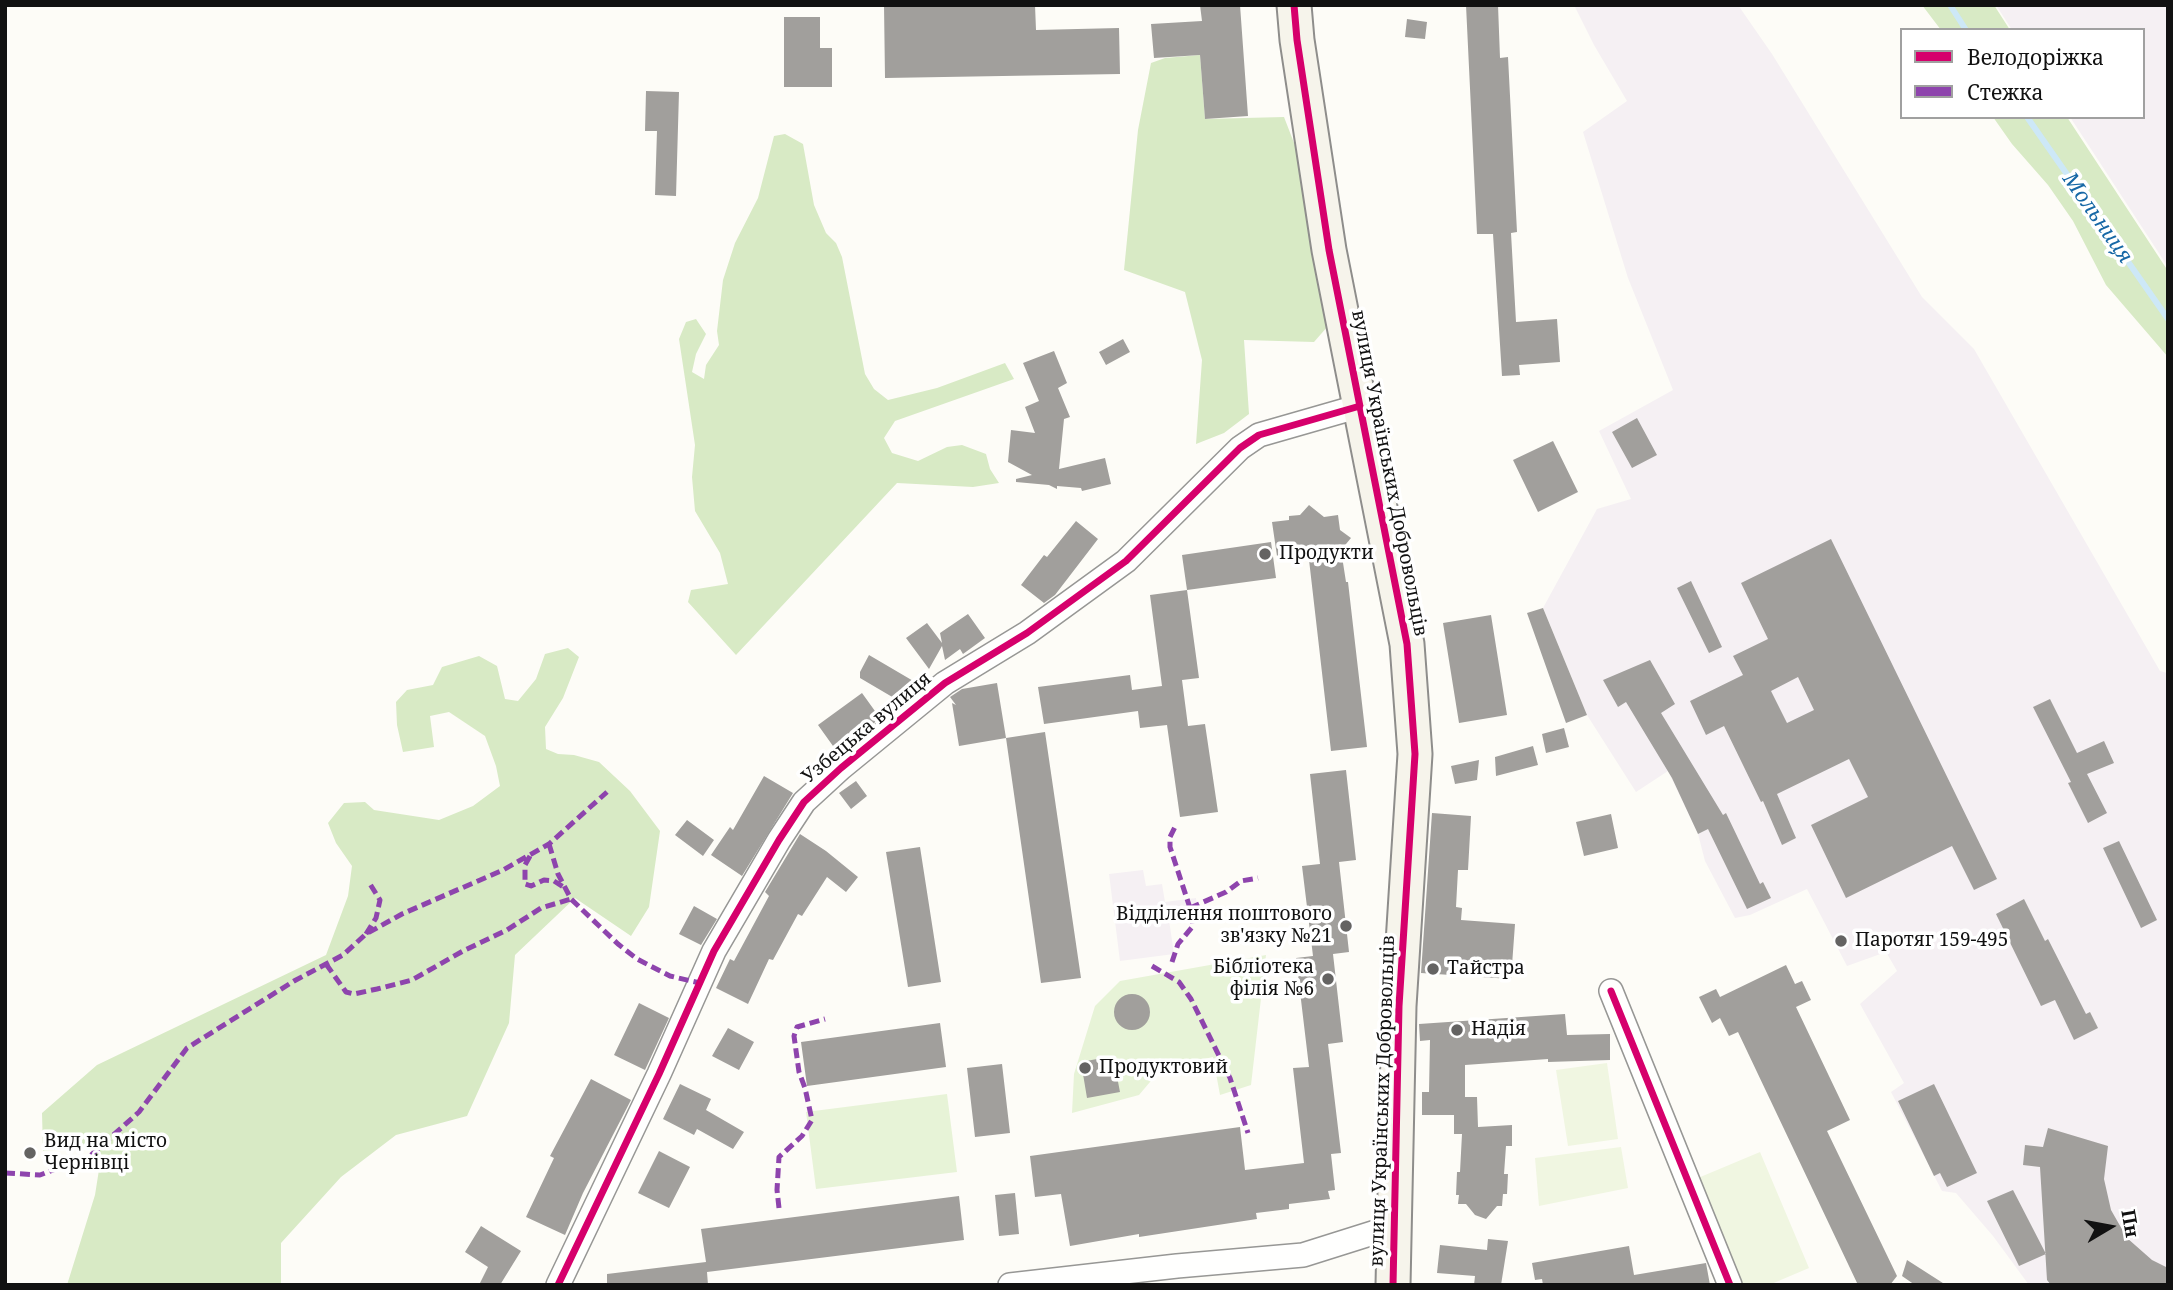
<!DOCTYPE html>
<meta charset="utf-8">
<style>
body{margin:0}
#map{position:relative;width:2173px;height:1290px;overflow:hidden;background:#fdfcf7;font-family:"Noto Serif",serif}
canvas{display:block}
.frame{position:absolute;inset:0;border:7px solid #111;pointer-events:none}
.legend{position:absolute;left:1900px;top:28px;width:245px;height:91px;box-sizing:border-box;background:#fff;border:2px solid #a0a0a0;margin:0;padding:9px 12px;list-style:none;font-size:21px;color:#111}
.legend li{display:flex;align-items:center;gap:14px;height:35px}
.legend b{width:35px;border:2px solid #a0a0a0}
.north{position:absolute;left:2075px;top:1192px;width:70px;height:70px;-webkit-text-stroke:5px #fff;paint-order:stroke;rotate:80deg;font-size:19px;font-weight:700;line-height:28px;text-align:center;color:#111}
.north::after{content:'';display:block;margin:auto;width:24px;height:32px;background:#111;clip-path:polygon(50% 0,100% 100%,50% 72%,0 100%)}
</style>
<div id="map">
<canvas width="2173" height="1290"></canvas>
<div class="frame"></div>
<ul class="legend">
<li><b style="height:9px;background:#d6006c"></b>Велодоріжка</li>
<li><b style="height:9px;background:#8e44ad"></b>Стежка</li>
</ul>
<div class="north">Пн</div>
</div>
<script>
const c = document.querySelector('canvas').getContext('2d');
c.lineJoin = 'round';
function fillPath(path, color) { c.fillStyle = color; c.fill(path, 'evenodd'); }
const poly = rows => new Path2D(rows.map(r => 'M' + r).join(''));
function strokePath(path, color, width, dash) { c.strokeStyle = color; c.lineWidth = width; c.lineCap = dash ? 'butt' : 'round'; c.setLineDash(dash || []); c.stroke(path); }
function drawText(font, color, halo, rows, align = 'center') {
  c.font = font + ' "Noto Serif",serif'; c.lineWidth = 7; c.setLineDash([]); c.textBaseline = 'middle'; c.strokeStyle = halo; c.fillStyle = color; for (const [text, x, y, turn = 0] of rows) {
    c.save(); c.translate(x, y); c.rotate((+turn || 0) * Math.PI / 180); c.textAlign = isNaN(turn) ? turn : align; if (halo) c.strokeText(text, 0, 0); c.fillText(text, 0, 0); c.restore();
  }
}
fillPath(poly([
 [1574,5,1738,5,1772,54,1922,297,1974,349,2160,671,2167,673,2168,1285,2029,1285,1993,1236,1956,1193,1942,1191,1891,1092,1904,1083,1860,1004,1897,971,1886,952,1847,966,1807,889,1750,915,1735,918,1705,861,1698,834,1668,771,1636,792,1587,715,1543,608,1597,509,1631,499,1599,431,1673,390,1628,278,1583,132,1627,101,1594,45],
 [1996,5,2168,5,2168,267,2070,117,2143,117,2143,30,2012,30],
 [1143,870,1146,886,1162,884,1165,902,1196,898,1198,916,1169,920,1174,954,1120,961,1109,874]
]), '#f5f0f3');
fillPath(poly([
 [1266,955,1251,1085,1220,1095,1213,1057,1161,1069,1139,1095,1072,1113,1074,1074,1095,1006,1120,981],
 [947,1094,957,1172,816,1189,806,1112]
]), '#e7f3d7');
fillPath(poly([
 [1922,5,1994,5,2010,30,1941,30],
 [1200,55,1205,119,1284,117,1306,174,1335,318,1314,342,1244,340,1249,414,1224,433,1196,444,1202,360,1185,292,1124,270,1138,130,1151,63,1165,58],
 [1993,117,2067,117,2168,271,2168,357,2106,285,2073,221,2048,185,2012,144],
 [785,134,803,144,814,205,826,233,836,243,842,257,865,374,874,389,888,400,937,388,1005,363,1014,379,895,421,884,438,892,453,918,461,947,447,962,445,986,454,990,469,999,483,973,487,897,483,736,655,688,602,691,590,728,584,720,553,695,511,692,477,695,445,679,339,686,322,696,319,706,334,696,354,692,372,704,379,706,365,719,345,717,331,723,280,735,243,758,198,774,136],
 [568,648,579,657,563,698,545,727,546,749,558,754,574,755,599,762,630,791,660,831,649,907,631,936,575,898,515,955,509,1023,467,1116,396,1135,341,1177,281,1243,281,1285,67,1285,95,1195,101,1157,86,1147,43,1151,42,1113,97,1065,326,955,348,896,352,866,336,843,328,823,344,803,365,802,374,810,439,820,473,806,500,786,496,766,485,736,449,712,430,716,434,747,403,752,397,725,396,702,407,690,433,685,442,667,479,656,497,666,505,699,518,701,536,679,545,654]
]), '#d8eac5');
fillPath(poly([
 [1607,1063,1618,1139,1568,1146,1556,1070],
 [1621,1147,1628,1188,1539,1206,1535,1158],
 [1760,1152,1809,1268,1769,1285,1743,1285,1698,1178]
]), '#f0f6e1');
strokePath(poly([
 [1950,5,1966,30],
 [2027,117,2168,319]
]), '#cde8f7', 6);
fillPath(poly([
 [884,5,1035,5,1036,30,1119,28,1120,74,885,78],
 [1200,5,1240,5,1248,116,1205,119,1200,55,1154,58,1151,24,1202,21],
 [1466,5,1498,5,1500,58,1508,57,1517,232,1511,233,1516,322,1557,319,1560,362,1519,365,1520,375,1502,376,1493,234,1477,234],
 [784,17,820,17,820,48,832,48,832,87,784,87],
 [1407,19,1427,22,1425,39,1405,37],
 [646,91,679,92,676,196,655,195,657,131,645,131],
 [1123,339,1130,352,1106,365,1099,352],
 [1054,351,1067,383,1058,388,1070,417,1064,419,1059,469,1105,458,1111,484,1082,491,1081,488,1057,486,1057,489,1049,485,1016,482,1016,479,1032,475,1008,462,1011,430,1035,433,1025,407,1039,401,1023,363],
 [1637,418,1657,455,1632,468,1612,432],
 [1553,441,1578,492,1538,512,1513,460],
 [1309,505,1324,517,1338,515,1340,530,1351,538,1341,550,1346,582,1348,582,1367,747,1331,751,1308,551,1277,556,1272,522,1289,520,1289,516,1300,515],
 [1076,521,1098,539,1055,595,1044,603,1021,585,1044,555,1047,557],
 [1831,539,1997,879,1974,890,1952,846,1846,898,1811,825,1868,797,1849,759,1777,794,1796,838,1782,845,1763,801,1761,802,1724,726,1706,735,1690,701,1743,675,1733,656,1768,639,1741,583],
 [1798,677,1814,710,1787,723,1771,691],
 [1271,542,1276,578,1187,590,1182,555],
 [1691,581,1722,647,1709,653,1677,588],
 [1187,590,1199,678,1182,680,1188,726,1205,724,1218,812,1180,817,1167,725,1140,728,1138,711,1044,724,1038,687,1130,675,1132,690,1162,686,1150,595],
 [1543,608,1587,715,1566,723,1527,613],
 [968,614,985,638,963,654,960,649,945,660,942,646,929,669,906,638,927,623,942,643,940,633],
 [1491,615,1507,715,1459,723,1443,623],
 [869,655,915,682,894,698,860,678,860,672],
 [1650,660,1675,704,1661,713,1723,815,1726,813,1760,884,1763,882,1771,898,1747,909,1708,829,1698,834,1672,778,1626,702,1618,707,1603,680],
 [997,683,1006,738,959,746,952,703,956,705,950,697,962,689],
 [862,693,880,718,838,753,818,725],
 [2050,699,2077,753,2104,741,2114,763,2087,774,2107,813,2088,823,2068,783,2071,782,2033,707],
 [1564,728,1569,747,1546,753,1542,734],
 [1045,732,1081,978,1041,983,1006,738],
 [1533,746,1538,765,1496,776,1495,757],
 [1479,760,1477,780,1455,784,1451,766],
 [1346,770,1356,860,1339,862,1349,952,1333,954,1343,1042,1328,1044,1341,1153,1331,1154,1335,1190,1328,1191,1330,1199,1289,1204,1289,1209,1256,1213,1257,1219,1139,1237,1139,1234,1070,1246,1061,1194,1035,1197,1030,1156,1240,1127,1245,1170,1304,1163,1293,1068,1309,1067,1296,958,1313,956,1302,866,1320,864,1310,774],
 [764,776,793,793,742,876,711,855,730,827,733,830],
 [856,781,867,796,851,809,839,793],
 [1432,813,1471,816,1468,870,1458,870,1456,907,1462,908,1461,920,1515,924,1511,979,1421,973],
 [1611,814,1618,848,1584,856,1576,822],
 [687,820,714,840,703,856,675,835],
 [800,834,826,851,858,877,846,892,827,877,802,916,798,914,773,960,769,959,748,1004,716,988,730,959,734,961,769,896,765,892],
 [2119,841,2157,920,2141,928,2103,848],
 [920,847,941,982,908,987,886,852],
 [2024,899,2045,941,2048,939,2086,1014,2090,1012,2098,1028,2074,1040,2055,1000,2041,1006,1996,914],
 [694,906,717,919,701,945,679,934],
 [1786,965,1795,984,1802,981,1811,1000,1796,1007,1850,1120,1827,1131,1897,1276,1890,1285,1858,1285,1738,1032,1729,1036,1720,1018,1712,1023,1699,997,1716,989,1720,997],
 '1114 1012a18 18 0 1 1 36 0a18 18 0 1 1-36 0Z',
 [639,1003,669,1018,645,1070,614,1055],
 [1565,1014,1567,1035,1610,1034,1610,1060,1548,1062,1548,1059,1465,1065,1465,1097,1477,1097,1478,1127,1512,1125,1512,1146,1506,1146,1504,1174,1508,1174,1507,1194,1503,1194,1502,1206,1497,1206,1486,1219,1475,1215,1466,1204,1458,1204,1459,1195,1456,1195,1457,1172,1460,1172,1462,1134,1454,1134,1454,1115,1422,1115,1422,1092,1429,1092,1430,1040,1420,1041,1419,1024],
 [940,1023,946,1067,807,1086,801,1042],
 [728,1028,754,1042,739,1070,712,1056],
 [1113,1056,1120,1092,1087,1098,1081,1062],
 [1002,1064,1010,1133,975,1137,967,1068],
 [591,1079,631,1100,583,1193,565,1235,526,1217,554,1158,550,1156],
 [680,1084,711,1099,706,1110,744,1132,733,1149,697,1129,694,1135,663,1119],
 [1934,1084,1977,1173,1947,1187,1940,1173,1934,1176,1898,1101],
 [2048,1128,2108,1146,2104,1179,2111,1210,2127,1238,2152,1260,2168,1268,2168,1285,2051,1285,2047,1280,2040,1167,2023,1165,2025,1145,2043,1147],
 [659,1151,690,1167,669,1208,638,1193],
 [2013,1190,2046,1254,2019,1266,1987,1201],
 [1015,1193,1019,1234,999,1236,995,1195],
 [959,1196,964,1240,707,1272,708,1285,607,1285,607,1274,706,1262,701,1229],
 [481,1226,521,1251,500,1285,479,1285,488,1267,465,1252],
 [1488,1239,1508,1241,1501,1285,1474,1285,1475,1276,1437,1273,1440,1245,1487,1250],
 [1629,1246,1634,1275,1706,1263,1710,1285,1543,1285,1542,1279,1535,1280,1532,1263],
 [1907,1260,1946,1285,1915,1285,1902,1276]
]), '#a19f9c');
const street = poly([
 [1611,991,1730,1285],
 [558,1285,659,1074,714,951,779,840,804,802,841,768,945,683,1027,633,1126,561,1240,448,1259,435,1360,406],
 [1010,1285,1177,1266,1303,1255,1395,1226]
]);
const secondary = poly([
 [1294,5,1297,40,1329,250,1407,644,1415,754,1399,1006,1393,1285]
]);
strokePath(street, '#979795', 26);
strokePath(secondary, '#8e8d8b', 37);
strokePath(street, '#fffffe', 23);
strokePath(secondary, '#f6f4eb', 33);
strokePath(poly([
 [549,844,558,874,571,899,618,944,637,959,670,976,700,983],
 [530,856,525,865,525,884,531,886,544,880,554,881,565,888],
 [1190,908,1226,892,1241,881,1258,878],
 [366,934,376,918,380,900,370,884],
 [1172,962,1178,944,1193,926,1190,908,1170,847,1170,837,1175,827],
 [326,964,346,992,354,994,377,989,412,980,463,951,507,930,541,908,571,899],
 [1152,966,1179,982,1191,999,1230,1078,1248,1133],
 [5,1173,40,1175,90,1156,139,1112,187,1048,294,981,343,955,366,934,402,914,503,870,549,844,607,792],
 [779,1208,777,1190,779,1157,802,1136,812,1120,805,1088,799,1072,794,1036,797,1027,825,1019]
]), '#8e44ad', 5, [10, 5]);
strokePath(poly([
 [1294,5,1297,40,1329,250,1407,644,1415,754,1399,1006,1393,1285],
 [1611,991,1730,1285],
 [558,1285,659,1074,714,951,779,840,804,802,841,768,945,683,1027,633,1126,561,1240,448,1259,435,1360,406]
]), '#d6006c', 7);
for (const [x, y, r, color] of [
 [1265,554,7,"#646362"],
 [1346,926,7,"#646362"],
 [1841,941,7,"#646362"],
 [1433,969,7,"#646362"],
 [1328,979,7,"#646362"],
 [1457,1030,7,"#646362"],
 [1085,1068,7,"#646362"],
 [30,1153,7,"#646362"]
]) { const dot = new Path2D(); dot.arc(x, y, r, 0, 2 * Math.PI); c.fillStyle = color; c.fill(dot); strokePath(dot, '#fff', 2.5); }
drawText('19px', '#111', '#fff', [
 ["вулиця Українських Добровольців",1389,473,79],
 ["Узбецька вулиця",867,728,-40],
 ["вулиця Українських Добровольців",1383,1101,-88]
]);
drawText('19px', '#111', '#fff', [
 ["Продукти",1279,554],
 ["Відділення поштового",1332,915,"right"],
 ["зв'язку №21",1332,937,"right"],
 ["Паротяг 159-495",1855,941],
 ["Бібліотека",1314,968,"right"],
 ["філія №6",1314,990,"right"],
 ["Тайстра",1447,969],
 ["Надія",1471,1030],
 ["Продуктовий",1099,1068],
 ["Вид на місто",44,1142],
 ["Чернівці",44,1164]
], 'left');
drawText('italic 21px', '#1768a6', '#fff', [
 ["Мольниця",2097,218,55]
]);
</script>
